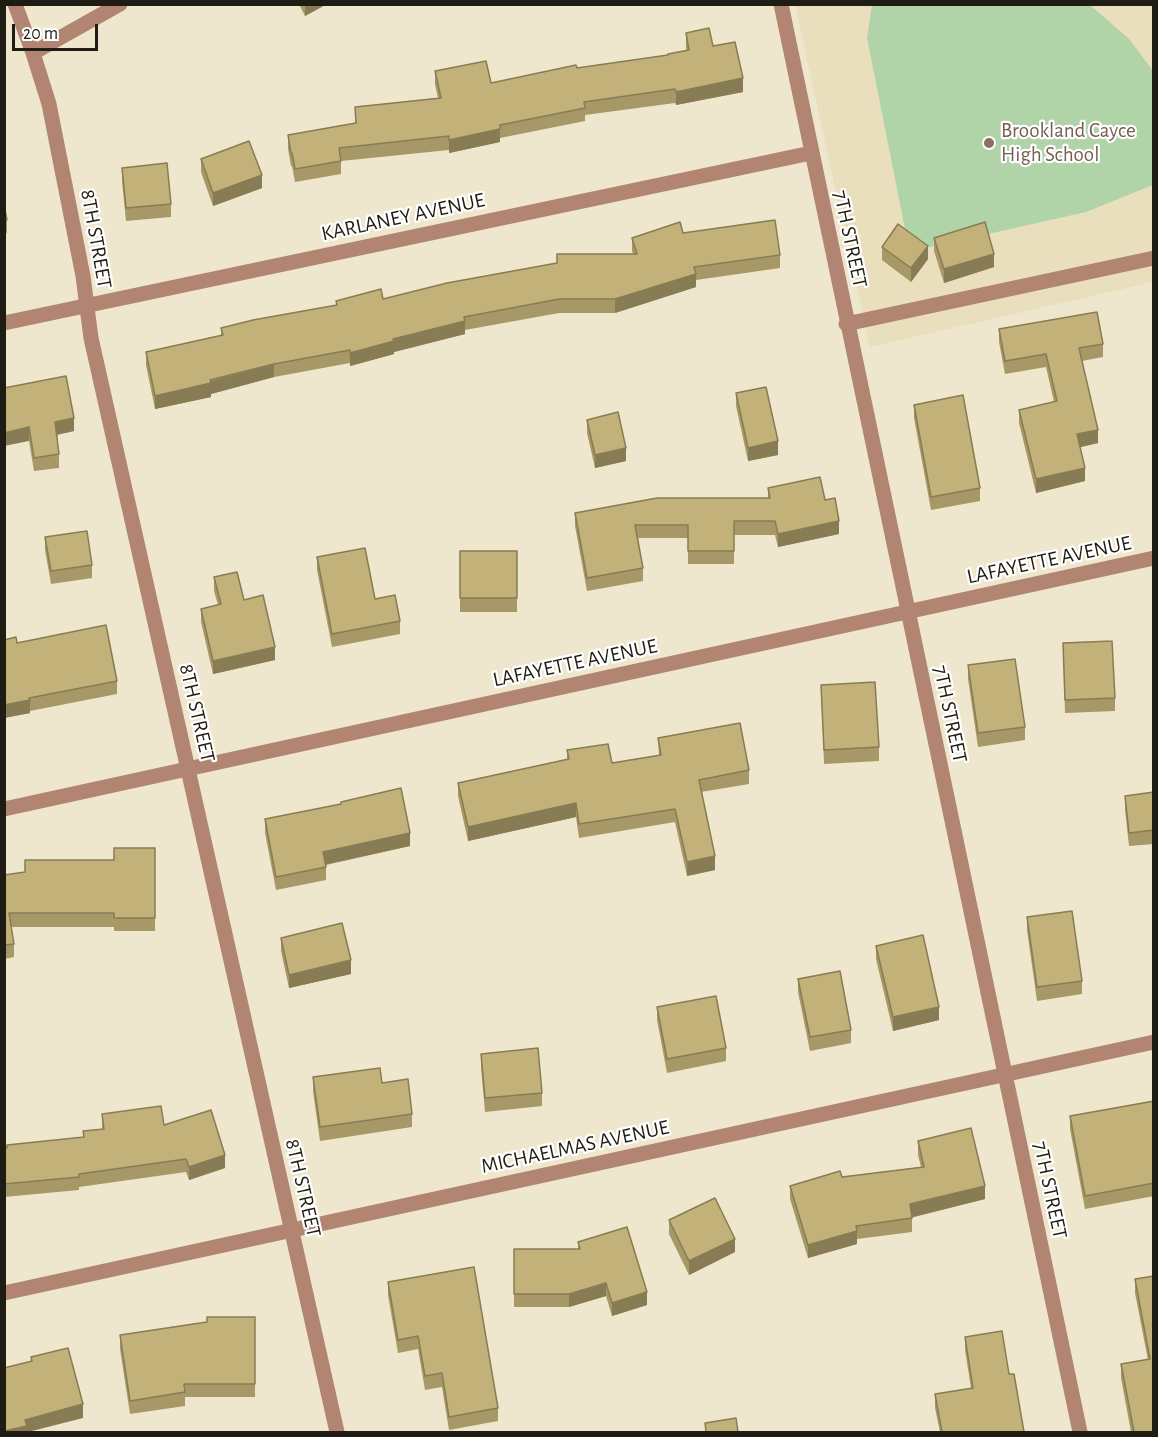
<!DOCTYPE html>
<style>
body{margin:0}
#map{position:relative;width:1158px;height:1437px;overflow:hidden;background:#efe7cd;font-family:"Alegreya Sans",sans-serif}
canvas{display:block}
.frame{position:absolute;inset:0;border:6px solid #1f1c13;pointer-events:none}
.scale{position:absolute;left:12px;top:24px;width:86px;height:27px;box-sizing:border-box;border:3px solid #1f1c13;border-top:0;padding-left:8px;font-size:18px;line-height:21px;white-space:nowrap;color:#1f1c13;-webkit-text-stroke:4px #fff;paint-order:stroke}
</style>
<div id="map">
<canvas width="1158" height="1437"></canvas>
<div class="frame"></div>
<div class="scale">20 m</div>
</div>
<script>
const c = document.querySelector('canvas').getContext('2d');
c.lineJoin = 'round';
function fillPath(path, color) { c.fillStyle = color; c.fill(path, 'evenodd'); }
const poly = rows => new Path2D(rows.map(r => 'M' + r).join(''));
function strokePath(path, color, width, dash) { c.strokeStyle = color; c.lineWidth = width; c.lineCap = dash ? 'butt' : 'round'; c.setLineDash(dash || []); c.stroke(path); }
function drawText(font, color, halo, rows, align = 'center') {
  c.font = font + ' "Alegreya Sans",sans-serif'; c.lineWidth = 4.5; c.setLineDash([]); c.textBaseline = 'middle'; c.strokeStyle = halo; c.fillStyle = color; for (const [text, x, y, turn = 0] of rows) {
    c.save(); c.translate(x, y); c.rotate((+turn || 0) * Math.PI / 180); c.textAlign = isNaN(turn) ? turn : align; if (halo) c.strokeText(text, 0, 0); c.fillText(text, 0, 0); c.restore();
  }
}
fillPath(poly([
 [795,5,1153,5,1153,282,870,347]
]), '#e9dfbd');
fillPath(poly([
 [872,5,1090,5,1129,39,1153,71,1153,185,1086,212,930,247,905,229,867,38]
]), '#b0d3a7');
strokePath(poly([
 [15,4,33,53,49,104,83,276,91,338,337,1432],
 [781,4,1080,1432],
 [33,53,120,4],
 [4,323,811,153],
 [846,324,1154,258],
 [4,809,1154,558],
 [4,1293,1154,1042]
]), '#b28572', 15);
fillPath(poly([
 [299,4,327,4,305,16],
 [686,33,713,46,743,92,676,105,675,103,585,115,585,121,500,138,500,142,449,153,449,150,341,161,341,174,295,182,292,166,291,166,288,149,288,135,355,124,355,107,438,98,435,84,435,71,491,83,577,68,668,56,686,50],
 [201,159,262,188,213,206,201,172],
 [122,168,171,204,171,217,126,221,122,181],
 [4,205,7,220,7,233,4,234],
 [683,233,780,255,780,268,696,280,696,287,615,313,559,313,465,330,465,334,394,352,394,354,350,366,350,363,274,377,211,394,211,397,155,409,146,365,146,352,221,335,221,328,336,305,336,301,383,299,633,254,632,251,632,238],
 [934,238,994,267,944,283,934,251],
 [882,247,928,259,911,282,882,260],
 [999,329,1103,344,1103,357,1082,361,1098,443,1080,447,1085,481,1036,493,1019,423,1019,410,1054,402,1046,367,1005,374,999,342],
 [4,388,74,431,57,435,59,454,59,468,34,471,29,441],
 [736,393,778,455,748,461,736,406],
 [914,405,980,488,980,501,931,510,914,418],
 [587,420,626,461,595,468,587,433],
 [768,488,825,500,839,534,778,547,775,535,734,535,734,564,688,564,688,538,638,538,643,568,643,581,587,591,575,526,575,513,768,498],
 [45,537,92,565,92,578,51,584,45,550],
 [460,551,517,551,517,612,460,612],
 [317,557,375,599,400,621,400,634,332,647,317,570],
 [214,577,244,600,275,660,213,674,201,622,201,609,218,605,214,591],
 [4,640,17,643,117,681,117,694,30,711,30,713,4,718],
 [1063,643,1115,698,1115,711,1065,713],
 [968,665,1025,727,1025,740,978,747,968,679],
 [821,685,879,747,879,761,824,764],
 [658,738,749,770,749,784,701,792,715,870,687,876,675,822,579,838,576,817,468,841,458,796,458,783,567,759,567,750,612,763,659,756],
 [1154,792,1154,844,1129,846,1125,809,1125,796],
 [265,819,410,846,326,865,326,880,276,890,265,833],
 [155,848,155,931,114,931,114,927,11,927,14,944,14,957,4,959,4,875,114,860],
 [1027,917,1082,981,1082,994,1037,1001,1027,930],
 [281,938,351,974,289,988,281,951],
 [876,946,939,1020,893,1031,876,959],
 [798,979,851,1030,851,1043,810,1051,798,992],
 [657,1007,726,1048,726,1061,667,1073,657,1020],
 [481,1054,542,1093,542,1106,485,1112,481,1067],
 [313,1077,412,1114,412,1127,320,1141,313,1091],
 [1154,1101,1154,1196,1085,1209,1070,1129,1070,1116],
 [102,1114,164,1125,225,1168,189,1180,186,1172,79,1187,79,1190,4,1197,4,1148,83,1137,83,1131,102,1129],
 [918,1141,985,1199,912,1217,912,1232,857,1239,857,1244,808,1258,790,1199,790,1186,842,1177,921,1167,918,1155],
 [669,1220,735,1252,689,1275,669,1234],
 [578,1242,647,1305,612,1316,606,1296,569,1307,514,1307,514,1249,578,1249],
 [1154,1276,1154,1432,1131,1432,1121,1378,1121,1364,1148,1360,1135,1293,1135,1279],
 [388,1282,498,1408,498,1421,449,1430,442,1387,425,1390,418,1349,398,1353,388,1295],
 [255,1317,255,1397,185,1397,185,1406,130,1414,120,1349,120,1335],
 [965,1337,1009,1374,1024,1432,940,1432,935,1408,935,1394,971,1388,965,1350]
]), '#a79867');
fillPath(poly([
 [305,4,327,4,305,16],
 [743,78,743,92,676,105,676,92],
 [500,129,500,142,449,153,449,140],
 [262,175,262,188,213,206,213,193],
 [928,246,928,259,911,282,911,268],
 [994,254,994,267,944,283,944,269],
 [696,274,696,287,615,313,615,299],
 [465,321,465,334,394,352,394,354,350,366,350,353,393,339],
 [274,364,274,377,211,394,211,397,155,409,155,396],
 [74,418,74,431,55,435,55,422],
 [29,427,29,441,4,446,4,433],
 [1098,430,1098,443,1077,448,1077,434],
 [778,441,778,455,748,461,748,448],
 [626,448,626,461,595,468,595,455],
 [1085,468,1085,481,1036,493,1036,479],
 [839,521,839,534,778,547,778,534],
 [275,647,275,660,213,674,213,661],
 [30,700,30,713,4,718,4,705],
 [576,803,576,817,468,841,468,827],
 [410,833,410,846,323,865,323,852],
 [715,856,715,870,687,876,687,862],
 [351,960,351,974,289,988,289,975],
 [939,1007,939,1020,893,1031,893,1017],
 [225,1155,225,1168,189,1180,189,1167],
 [985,1186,985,1199,910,1218,910,1204],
 [857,1231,857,1244,808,1258,808,1245],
 [735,1239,735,1252,689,1275,689,1261],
 [606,1283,606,1296,569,1307,569,1294],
 [647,1292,647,1305,612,1316,612,1303],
 [83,1404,83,1418,28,1432,4,1432,4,1431,25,1420]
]), '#887c54');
const building = poly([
 [709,28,713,46,735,42,743,78,676,92,675,89,584,102,585,108,500,125,500,129,449,140,449,136,339,148,341,161,295,169,292,153,291,153,288,135,356,123,355,107,441,98,435,71,486,61,491,83,576,65,577,68,668,55,668,54,689,50,686,33,709,28],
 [249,141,262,175,213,193,201,159,249,141],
 [167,163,171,204,126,208,122,168,167,163],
 [4,205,7,220,4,220,4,205],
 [775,220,780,255,694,267,696,274,615,299,559,299,464,317,465,321,393,339,394,341,350,353,350,350,274,364,210,380,211,383,155,396,146,352,223,335,221,328,253,320,337,305,336,301,381,289,383,299,447,283,557,263,557,254,637,254,632,238,680,222,683,233,775,220],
 [985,222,994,254,944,269,934,238,985,222],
 [898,224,928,246,911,268,882,247,898,224],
 [1097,312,1103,344,1079,348,1098,430,1077,434,1085,468,1036,479,1019,410,1057,401,1046,354,1005,361,999,329,1097,312],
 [66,376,74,418,55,422,59,454,34,458,29,427,4,433,4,388,66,376],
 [766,387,778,441,748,448,736,393,766,387],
 [963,395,980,488,931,497,914,405,963,395],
 [618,412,626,448,595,455,587,420,618,412],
 [820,477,825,500,835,498,839,521,778,534,775,521,734,521,734,551,688,551,688,525,635,525,643,568,587,578,575,513,657,498,770,498,768,488,820,477],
 [87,531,92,565,51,571,45,537,87,531],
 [365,548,375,599,395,595,400,621,332,634,317,557,365,548],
 [460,551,517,551,517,598,460,598,460,551],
 [237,572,244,600,263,595,275,647,213,661,201,609,221,604,214,577,237,572],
 [106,625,117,681,29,698,30,700,4,705,4,640,16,637,17,643,106,625],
 [1112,641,1115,698,1065,700,1063,643,1112,641],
 [1015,659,1025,727,978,733,968,665,1015,659],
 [875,682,879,747,824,750,821,685,875,682],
 [740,723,749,770,699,780,715,856,687,862,675,809,579,824,576,803,468,827,458,783,569,759,567,750,608,744,612,763,661,755,658,738,740,723],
 [401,788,410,833,323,852,326,867,276,877,265,819,341,804,341,802,401,788],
 [1154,792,1154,830,1129,833,1125,796,1154,792],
 [114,848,155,848,155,918,114,918,114,913,9,913,14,944,4,945,4,875,25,872,25,860,114,860,114,848],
 [1072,911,1082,981,1037,987,1027,917,1072,911],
 [342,923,351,960,289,975,281,938,342,923],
 [923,935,939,1007,893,1017,876,946,923,935],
 [840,971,851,1030,810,1037,798,979,840,971],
 [716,996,726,1048,667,1059,657,1007,716,996],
 [538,1048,542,1093,485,1098,481,1054,538,1048],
 [380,1068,382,1083,408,1079,412,1114,320,1127,313,1077,380,1068],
 [1154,1101,1154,1183,1085,1196,1070,1116,1154,1101],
 [161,1106,164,1125,211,1110,225,1155,189,1167,186,1159,79,1174,79,1177,4,1184,4,1148,7,1148,7,1145,84,1137,83,1131,104,1129,102,1114,161,1106],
 [971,1128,985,1186,910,1204,912,1218,856,1226,857,1231,808,1245,790,1186,840,1171,842,1177,924,1167,918,1141,971,1128],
 [715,1198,735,1239,689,1261,669,1220,715,1198],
 [627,1227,647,1292,612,1303,606,1283,569,1294,514,1294,514,1249,580,1249,578,1242,627,1227],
 [474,1267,498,1408,449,1417,442,1373,425,1376,418,1336,398,1340,388,1282,474,1267],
 [1154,1276,1154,1432,1134,1432,1121,1364,1150,1359,1135,1279,1154,1276],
 [207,1317,255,1317,255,1384,184,1384,185,1392,130,1401,120,1335,207,1322,207,1317],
 [1002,1331,1009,1374,1014,1374,1024,1432,942,1432,935,1394,973,1388,965,1337,1002,1331],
 [68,1348,83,1404,25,1420,27,1426,4,1431,4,1368,32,1361,31,1357,68,1348],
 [736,1418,738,1432,706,1432,705,1423,736,1418]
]);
fillPath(building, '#c2b178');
strokePath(building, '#887c54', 1.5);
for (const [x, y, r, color] of [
 [989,143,6,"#8d6e63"]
]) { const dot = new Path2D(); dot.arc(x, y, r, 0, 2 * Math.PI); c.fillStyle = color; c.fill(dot); strokePath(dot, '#fff', 2); }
drawText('21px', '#785e54', '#fff', [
 ["Brookland Cayce",1001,131],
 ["High School",1001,155]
], 'left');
drawText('21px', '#1f1c13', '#fff', [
 ["KARLANEY AVENUE",403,217,-12],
 ["8TH STREET",96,239,80],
 ["7TH STREET",850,239,78],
 ["LAFAYETTE AVENUE",1049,560,-12],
 ["LAFAYETTE AVENUE",575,663,-12],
 ["8TH STREET",197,713,77],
 ["7TH STREET",950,714,78],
 ["MICHAELMAS AVENUE",575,1147,-12],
 ["8TH STREET",303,1188,77],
 ["7TH STREET",1050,1190,78]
]);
</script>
